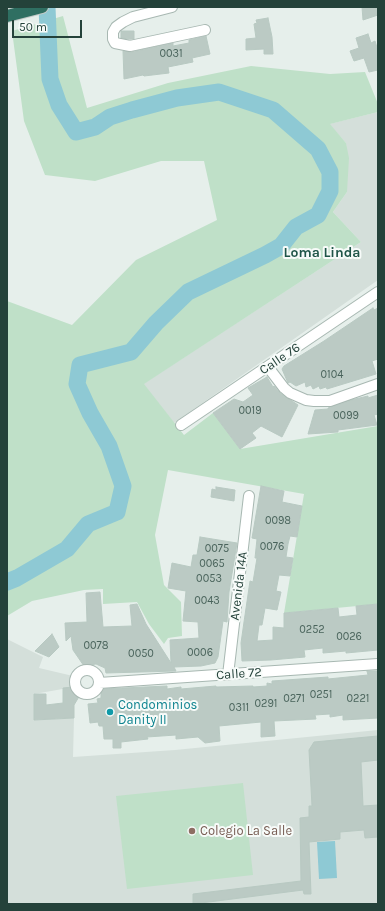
<!DOCTYPE html>
<style>
body{margin:0}
#map{position:relative;width:385px;height:911px;overflow:hidden;background:#e6efeb;font-family:Karla,sans-serif}
canvas{display:block}
.frame{position:absolute;inset:0;border:8px solid #24423a;pointer-events:none}
.scale{position:absolute;left:12px;top:20px;width:70px;height:18px;box-sizing:border-box;border:2px solid #24423a;border-top:0;padding-left:5px;font-size:12px;line-height:14px;white-space:nowrap;color:#24423a;-webkit-text-stroke:3px #f7fbf9;paint-order:stroke}
</style>
<div id="map">
<canvas width="385" height="911"></canvas>
<div class="frame"></div>
<div class="scale">50 m</div>
</div>
<script>
const c = document.querySelector('canvas').getContext('2d');
c.lineJoin = 'round';
function fillPath(path, color) { c.fillStyle = color; c.fill(path, 'evenodd'); }
const poly = rows => new Path2D(rows.map(r => 'M' + r).join(''));
function strokePath(path, color, width, dash) { c.strokeStyle = color; c.lineWidth = width; c.lineCap = dash ? 'butt' : 'round'; c.setLineDash(dash || []); c.stroke(path); }
function drawText(font, color, halo, rows, align = 'center') {
  c.font = font + ' Karla,sans-serif'; c.lineWidth = 4; c.setLineDash([]); c.textBaseline = 'middle'; c.strokeStyle = halo; c.fillStyle = color; for (const [text, x, y, turn = 0] of rows) {
    c.save(); c.translate(x, y); c.rotate((+turn || 0) * Math.PI / 180); c.textAlign = isNaN(turn) ? turn : align; if (halo) c.strokeText(text, 0, 0); c.fillText(text, 0, 0); c.restore();
  }
}
fillPath(poly([
 [378,112,378,280,174,423,143,384,361,242,333,212,347,192,346,143,329,124],
 [7,639,43,657,39,668,73,676,74,687,34,694,34,720,74,718,73,757,175,750,378,730,378,904,7,904]
]), '#d4dfda');
fillPath(poly([
 [63,16,87,108,168,83,251,66,330,74,365,72,378,104,378,112,330,124,346,143,349,158,347,192,333,212,361,242,144,384,184,435,213,413,240,449,378,426,378,604,284,613,304,494,168,470,155,535,164,585,181,602,182,636,168,638,164,644,149,624,137,602,103,604,103,589,84,590,32,601,7,616,7,301,72,325,136,260,217,220,204,161,161,161,95,181,45,175,24,121,12,31],
 [243,783,253,875,127,889,116,796]
]), '#bfe0c8');
fillPath(poly([
 [335,841,337,878,319,879,317,842]
]), '#8ec9d4');
strokePath(poly([
 [7,582,17,578,67,549,88,524,117,512,123,486,109,446,90,413,77,384,80,365,131,352,156,323,188,292,265,255,281,246,296,227,318,215,330,191,330,172,318,149,273,110,219,92,177,98,132,110,110,117,95,127,76,132,59,105,50,79,47,7]
]), '#8ec9d4', 17);
const building = poly([
 [362,7,378,7,378,15,363,20,362,7],
 [268,18,272,37,273,54,264,54,264,49,246,50,246,39,256,38,254,24,257,23,256,20,268,18],
 [121,31,134,31,134,39,130,39,121,38,121,31],
 [368,34,371,43,375,41,378,51,378,70,369,72,364,58,354,61,350,51,359,48,356,38,368,34],
 [206,36,210,54,192,58,193,62,168,67,169,73,144,76,143,75,124,79,123,51,131,52,173,43,173,46,189,43,189,40,206,36],
 [373,308,374,310,378,308,378,359,372,361,376,374,327,389,326,387,320,389,319,386,313,389,311,385,306,387,305,382,296,386,290,382,288,383,282,369,284,366,324,341,373,308],
 [267,377,273,387,274,386,280,393,298,405,282,437,261,426,252,433,256,438,240,449,213,413,234,399,243,402,253,395,248,388,267,377],
 [378,395,378,414,374,415,377,425,338,430,338,432,308,434,315,410,328,409,328,408,351,400,368,396,368,398,378,395],
 [261,486,284,491,282,502,302,506,297,537,290,536,288,544,286,557,293,558,290,576,279,575,276,591,281,592,277,610,265,608,262,625,259,625,257,641,273,640,273,627,284,628,284,613,338,608,339,617,357,615,356,606,378,604,378,650,346,653,346,651,323,653,323,648,304,650,305,657,271,660,242,661,241,643,244,622,250,581,253,582,257,558,255,558,257,539,252,538,261,486],
 [216,487,235,490,234,501,211,497,212,489,216,490,216,487],
 [200,537,237,543,229,592,227,622,223,621,218,657,215,663,201,666,174,667,176,671,106,673,105,668,96,664,84,666,73,650,71,636,66,641,65,623,87,622,86,593,100,592,103,627,132,626,130,605,137,604,146,624,171,663,170,640,199,638,198,622,183,621,186,591,168,588,172,563,191,567,193,555,197,555,200,537],
 [52,634,59,647,49,657,35,651,52,634],
 [367,671,378,671,378,718,343,720,343,715,330,717,330,714,315,715,316,719,274,721,275,736,261,737,261,722,219,726,220,741,205,743,198,737,176,739,176,735,147,737,148,739,121,742,121,748,113,748,113,739,104,739,103,726,99,726,98,722,90,723,88,704,98,703,97,699,101,698,101,689,167,686,167,689,181,687,181,689,216,686,216,687,253,686,253,687,267,686,267,683,272,684,272,681,328,677,328,679,368,675,367,671],
 [74,687,80,695,74,705,74,718,34,720,34,694,46,694,46,705,63,703,63,688,74,687],
 [378,736,378,760,361,762,363,806,378,805,378,837,365,838,364,830,340,832,340,839,309,842,311,894,304,894,303,890,193,904,193,894,301,881,300,818,309,817,309,806,312,806,309,750,314,742,378,736]
]);
fillPath(building, '#bbcac4');
strokePath(building, '#b8c9c2', 1);
const minor = poly([
 [172,7,133,17,123,22,116,27,113,32,113,39,115,43,130,46,205,30],
 [268,367,284,388,290,393,306,400,314,401,330,401,378,384],
 [181,425,378,292],
 '75 682a12 12 0 1 1 24 0a12 12 0 1 1-24 0Z',
 [228,675,249,496],
 [99,683,378,664]
]);
const highway = poly([
 [7,16,42,7]
]);
strokePath(minor, '#a8b8b2', 12);
strokePath(highway, '#c2cac8', 14);
strokePath(minor, '#fff', 10);
strokePath(highway, '#2f6f62', 12);
for (const [x, y, r, color] of [
 [110,712,4,"#0f9aa8"],
 [192,831,4,"#8d6e63"]
]) { const dot = new Path2D(); dot.arc(x, y, r, 0, 2 * Math.PI); c.fillStyle = color; c.fill(dot); strokePath(dot, '#f7fbf9', 1.5); }
drawText('11px', '#4a645c', null, [
 ["0031",171,54],
 ["0104",332,375],
 ["0019",250,411],
 ["0099",346,416],
 ["0098",278,521],
 ["0076",272,547],
 ["0075",217,549],
 ["0065",212,564],
 ["0053",209,579],
 ["0043",207,601],
 ["0252",312,630],
 ["0026",349,637],
 ["0078",96,646],
 ["0006",200,653],
 ["0050",141,654],
 ["0251",321,695],
 ["0271",294,699],
 ["0221",358,699],
 ["0291",266,704],
 ["0311",239,708]
]);
drawText('13px', '#24423a', '#f7fbf9', [
 ["Calle 76",280,359,-34],
 ["Avenida 14A",239,586,-83],
 ["Calle 72",239,674,-4]
]);
drawText('13px', '#0d838f', '#f7fbf9', [
 ["Condominios",118,705],
 ["Danity II",118,720]
], 'left');
drawText('13px', '#785e54', '#f7fbf9', [
 ["Colegio La Salle",200,831]
], 'left');
drawText('bold 14px', '#1f5548', '#f7fbf9', [
 ["Loma Linda",322,253]
]);
</script>
